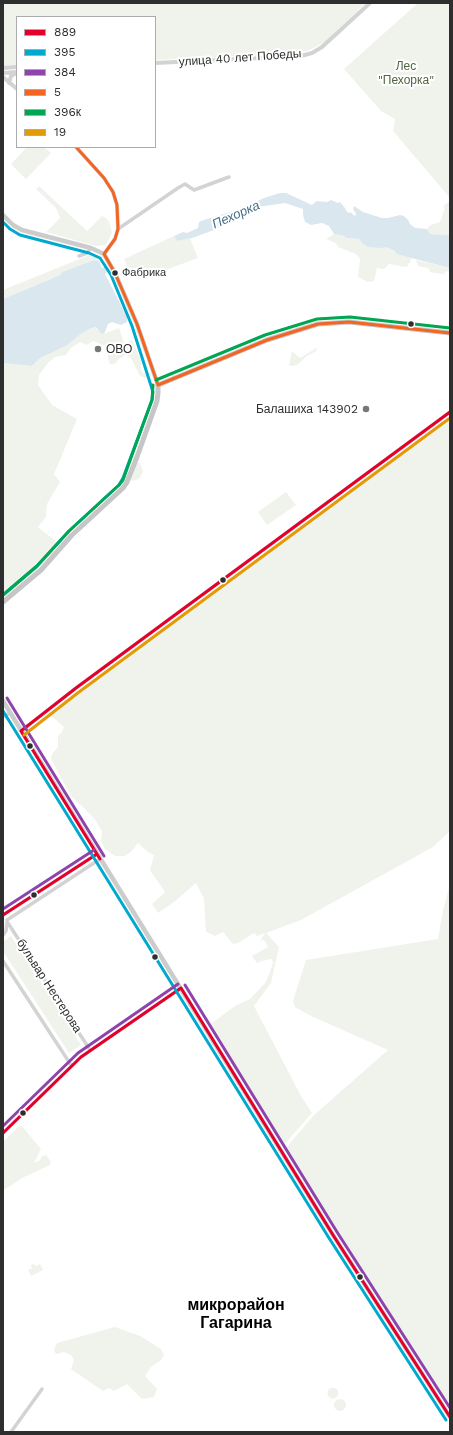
<!DOCTYPE html>
<meta charset="utf-8">
<style>
body{margin:0}
#map{position:relative;width:453px;height:1435px;overflow:hidden;background:#fff;font-family:"Work Sans",sans-serif}
canvas{display:block}
.frame{position:absolute;inset:0;border:4px solid #2e2e2e;pointer-events:none}
.legend{position:absolute;left:16px;top:16px;width:140px;height:132px;box-sizing:border-box;background:#fff;border:1px solid #ababab;margin:0;padding:5px 7px;list-style:none;font-size:12px;color:#2e2e2e}
.legend li{display:flex;align-items:center;gap:8px;height:20px}
.legend b{width:20px;border:1px solid #ababab}
</style>
<div id="map">
<canvas width="453" height="1435"></canvas>
<div class="frame"></div>
<ul class="legend">
<li><b style="height:5px;background:#e4002b"></b>889</li>
<li><b style="height:5px;background:#00a9ce"></b>395</li>
<li><b style="height:5px;background:#8e44ad"></b>384</li>
<li><b style="height:5px;background:#f26522"></b>5</li>
<li><b style="height:5px;background:#00a651"></b>396к</li>
<li><b style="height:5px;background:#e39a05"></b>19</li>
</ul>
</div>
<script>
const c = document.querySelector('canvas').getContext('2d');
c.lineJoin = 'round';
function fillPath(path, color) { c.fillStyle = color; c.fill(path, 'evenodd'); }
const poly = rows => new Path2D(rows.map(r => 'M' + r).join(''));
function strokePath(path, color, width, dash) { c.strokeStyle = color; c.lineWidth = width; c.lineCap = dash ? 'butt' : 'round'; c.setLineDash(dash || []); c.stroke(path); }
function drawText(font, color, halo, rows, align = 'center') {
  c.font = font + ' "Work Sans",sans-serif'; c.lineWidth = 4; c.setLineDash([]); c.textBaseline = 'middle'; c.strokeStyle = halo; c.fillStyle = color; for (const [text, x, y, turn = 0] of rows) {
    c.save(); c.translate(x, y); c.rotate((+turn || 0) * Math.PI / 180); c.textAlign = isNaN(turn) ? turn : align; if (halo) c.strokeText(text, 0, 0); c.fillText(text, 0, 0); c.restore();
  }
}
fillPath(poly([
 [3,3,366,3,328,39,322,44,307,51,285,54,155,60,155,17,17,17,17,67,3,66],
 [418,3,450,3,450,198,393,131,395,119,381,111,344,69],
 [27,147,44,147,51,153,26,179,11,164],
 [39,186,87,231,102,216,106,218,109,222,112,232,108,242,105,245,96,246,46,232,60,218,56,208,36,189],
 [450,201,450,235,430,234,427,229,431,225,440,222,445,208,443,206],
 [334,234,344,236,346,238,359,239,363,244,386,247,395,251,396,254,411,258,411,260,407,267,405,267,389,264,384,269,377,268,374,281,368,282,358,277,360,259,356,254,338,247,336,243,326,239],
 [174,236,177,241,190,238,198,258,149,276,147,272,132,278,124,259],
 [92,254,96,256,99,261,94,260,62,272,60,275,46,281,3,299,3,290],
 [416,260,450,268,450,272,447,271,443,274,430,272,428,268,418,266],
 [95,327,100,333,104,334,119,328,124,343,132,340,141,361,141,369,143,373,147,375,146,378,140,376,131,358,126,355,119,359,115,364,110,364,108,358,108,347,93,341,87,345,80,342,71,348,66,355,55,357,48,363,39,375,38,385,52,405,77,419,54,474,60,482,47,504,46,517,38,527,58,543,52,549,54,552,37,570,3,598,3,363,32,366,40,358,66,346,82,333],
 [318,347,316,351,307,356,297,365,292,366,289,365,292,351,300,358],
 [450,417,450,831,433,847,301,920,266,933,279,947,271,983,254,1006,301,1096,312,1113,283,1146,209,1025,235,1006,250,999,266,982,273,963,272,959,265,960,257,963,252,956,268,947,264,940,260,941,265,933,257,936,254,933,238,943,233,944,223,932,215,936,206,932,204,899,196,883,174,902,158,913,152,904,165,892,150,870,154,855,148,852,138,843,131,852,124,856,115,856,105,849,101,842,102,831,94,818,71,796,51,759,52,754,58,747,58,736,62,732,64,727,51,716,62,707,64,703,122,659],
 [137,463,140,463,143,471,139,479,132,481,131,479],
 [286,492,296,505,267,525,258,512],
 [450,884,450,1409,348,1246,285,1149,314,1115,388,1050,311,1016,295,1007,293,1001,306,960,438,939,443,910],
 [11,936,81,1045,69,1053,3,951,3,942],
 [22,1126,41,1149,34,1163,40,1160,42,1156,46,1155,51,1162,50,1165,22,1178,9,1187,3,1190,3,1142,18,1127],
 [34,1264,36,1266,40,1264,43,1270,31,1276,28,1270,32,1268,31,1265],
 [115,1327,140,1336,161,1349,164,1355,161,1360,151,1367,145,1376,157,1389,154,1397,142,1399,127,1384,114,1391,109,1388,103,1391,71,1369,74,1360,71,1355,64,1352,56,1354,54,1350,57,1343],
 '327.5 1393a5.5 5.5 0 1 1 11 0a5.5 5.5 0 1 1-11 0Z',
 '334 1405a6 6 0 1 1 12 0a6 6 0 1 1-12 0Z'
]), '#f0f3ec');
fillPath(poly([
 [280,193,286,193,312,205,317,201,327,202,331,200,338,203,340,202,345,208,347,212,349,213,350,212,355,216,356,214,353,209,354,206,363,212,382,218,388,218,400,215,404,216,408,220,410,224,415,228,427,229,430,234,450,235,450,268,396,254,395,251,386,247,382,248,368,247,363,244,359,239,346,238,344,236,334,234,329,226,322,223,311,225,305,222,303,215,303,209,285,203,251,208,244,211,233,221,214,230,192,238,177,241,174,236,183,232,187,233,198,228,199,222,204,220,243,208,264,198],
 [94,260,99,261,102,268,105,267,107,272,105,274,127,317,127,322,121,325,112,322,108,324,104,334,100,333,96,327,92,328,82,333,66,346,40,358,32,366,3,363,3,299,46,281,60,275,62,272]
]), '#dbe7ef');
strokePath(poly([
 [118,229,178,188,185,184,194,190,229,177],
 [79,256,87,253,91,248],
 [3,717,10,713],
 [21,731,76,688,450,412],
 [3,915,97,854],
 [7,920,100,859],
 [8,923,90,1050],
 [3,935,6,931,7,922],
 [3,961,71,1065],
 [3,1133,81,1057,181,988],
 [11,1432,42,1389]
]), '#d3d3d3', 3.5);
strokePath(poly([
 [155,63,301,56,312,53,322,47,370,3],
 [3,68,17,67],
 [3,73,17,72],
 [3,77,17,89],
 [9,83,11,76,17,73],
 [76,147,104,178,113,192,117,205,118,229,115,239,104,254]
]), '#d3d3d3', 4);
strokePath(poly([
 [3,215,13,225,22,230,91,248,104,254,115,273,137,324,158,385],
 [3,701,333,1235,450,1417]
]), '#ccc', 4.5);
strokePath(poly([
 [3,602,41,570,72,535,123,488,127,482,137,457,157,401,158,393,158,385,267,340,318,324,349,322,450,333]
]), '#c6c6c6', 5);
strokePath(poly([
 [21,731,76,688,450,412],
 [21,731,100,859],
 [3,915,97,854],
 [181,988,333,1235,450,1417],
 [3,1133,81,1057,181,988]
]), '#e4002b', 3);
strokePath(poly([
 [3,222,10,229,20,235,89,253,100,258,111,275,132,326,153,392,152,400,123,478,119,485,69,531,37,566,3,595],
 [3,711,329,1238,446,1420]
]), '#00a9ce', 3);
strokePath(poly([
 [7,698,104,856],
 [3,909,94,850],
 [185,985,337,1232,450,1408],
 [3,1126,78,1053,178,984]
]), '#8e44ad', 3);
strokePath(poly([
 [76,147,104,178,113,192,117,205,118,229,115,239,104,254],
 [104,254,115,273,137,324,158,385],
 [158,385,267,340,318,324,349,322,450,333]
]), '#f26522', 3);
strokePath(poly([
 [156,380,265,335,317,319,350,317,450,328],
 [3,595,37,566,69,531,119,485,123,480,132,455,152,400,153,385]
]), '#00a651', 3);
strokePath(poly([
 [24,735,79,692,450,418]
]), '#e39a05', 3);
for (const [x, y, r, color] of [
 [115,273,3.5,"#2e2e2e"],
 [411,324,3.5,"#2e2e2e"],
 [98,349,4,"#777"],
 [366,409,4,"#777"],
 [223,580,3.5,"#2e2e2e"],
 [30,746,3.5,"#2e2e2e"],
 [34,895,3.5,"#2e2e2e"],
 [155,957,3.5,"#2e2e2e"],
 [23,1113,3.5,"#2e2e2e"],
 [360,1277,3.5,"#2e2e2e"]
]) { const dot = new Path2D(); dot.arc(x, y, r, 0, 2 * Math.PI); c.fillStyle = color; c.fill(dot); strokePath(dot, '#fff', 1.5); }
drawText('11px', '#2e2e2e', '#fff', [
 ["Фабрика",122,273]
], 'left');
drawText('12px', '#2e2e2e', '#fff', [
 ["улица 40 лет Победы",240,58,-4],
 ["бульвар Нестерова",49,986,57]
]);
drawText('12px', '#516540', '#fff', [
 ["Лес",406,66],
 ["\"Пехорка\"",406,80]
]);
drawText('12px', '#2e2e2e', '#fff', [
 ["ОВО",106,349],
 ["Балашиха 143902",358,409,"right"]
], 'left');
drawText('italic 13px', '#456e87', '#fff', [
 ["Пехорка",236,215,-24]
]);
drawText('bold 16px', '#000', '#fff', [
 ["микрорайон",236,1305],
 ["Гагарина",236,1323]
]);
</script>
